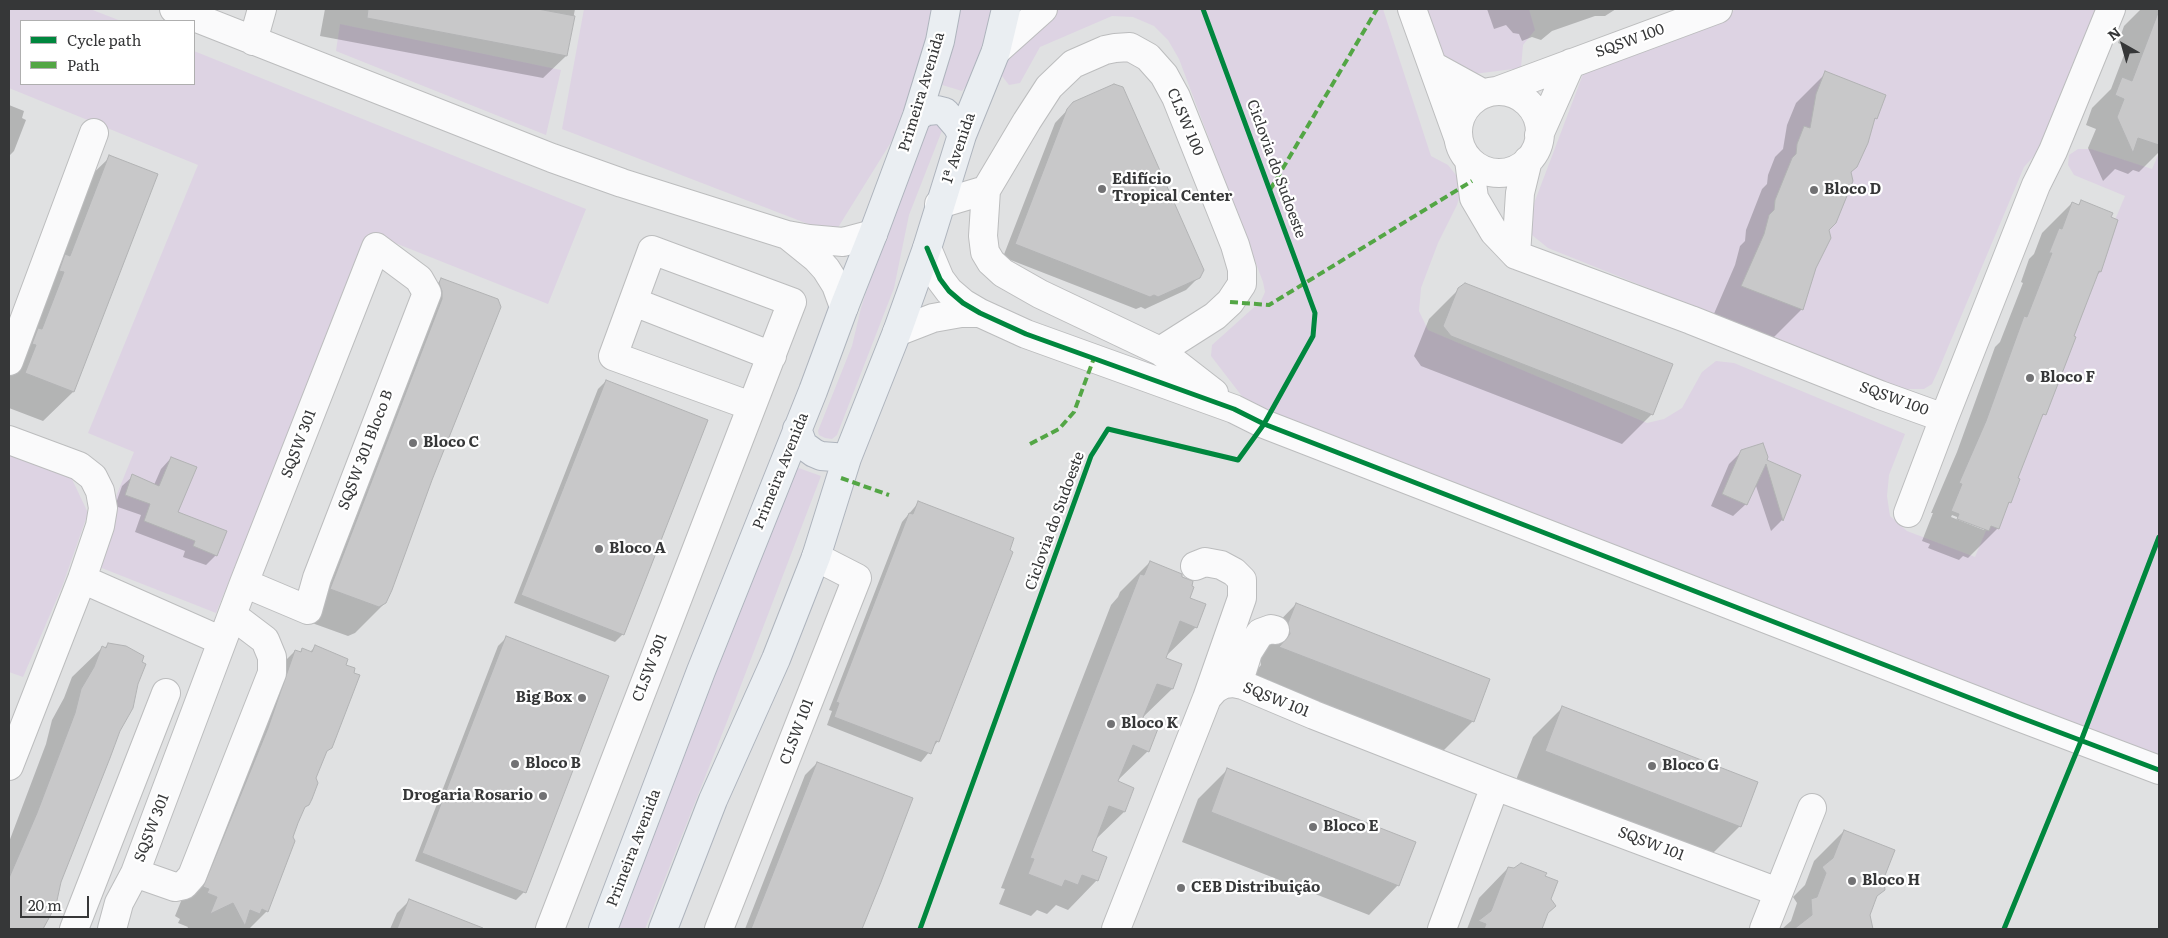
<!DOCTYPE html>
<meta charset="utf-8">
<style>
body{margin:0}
#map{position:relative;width:2168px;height:938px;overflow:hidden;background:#e0e1e2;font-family:Literata,serif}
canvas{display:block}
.frame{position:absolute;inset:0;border:10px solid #363738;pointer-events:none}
.legend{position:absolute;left:20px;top:20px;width:175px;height:65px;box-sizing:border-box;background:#fff;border:1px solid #afafaf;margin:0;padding:6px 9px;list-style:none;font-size:15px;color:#363738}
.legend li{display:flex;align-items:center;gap:10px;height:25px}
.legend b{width:25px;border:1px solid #afafaf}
.north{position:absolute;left:2098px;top:20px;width:50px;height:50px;-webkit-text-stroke:4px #fff;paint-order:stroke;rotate:322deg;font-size:14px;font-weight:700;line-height:20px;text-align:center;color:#363738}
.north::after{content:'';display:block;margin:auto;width:18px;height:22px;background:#363738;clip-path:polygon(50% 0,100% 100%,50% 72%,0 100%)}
.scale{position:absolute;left:20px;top:896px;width:69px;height:22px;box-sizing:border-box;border:2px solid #363738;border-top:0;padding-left:6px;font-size:15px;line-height:18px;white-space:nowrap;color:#363738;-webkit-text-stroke:4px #fff;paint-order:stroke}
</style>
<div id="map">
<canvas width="2168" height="938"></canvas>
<div class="frame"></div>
<ul class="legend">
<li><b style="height:6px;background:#00873e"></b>Cycle path</li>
<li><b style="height:6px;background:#53a645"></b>Path</li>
</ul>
<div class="north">N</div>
<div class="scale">20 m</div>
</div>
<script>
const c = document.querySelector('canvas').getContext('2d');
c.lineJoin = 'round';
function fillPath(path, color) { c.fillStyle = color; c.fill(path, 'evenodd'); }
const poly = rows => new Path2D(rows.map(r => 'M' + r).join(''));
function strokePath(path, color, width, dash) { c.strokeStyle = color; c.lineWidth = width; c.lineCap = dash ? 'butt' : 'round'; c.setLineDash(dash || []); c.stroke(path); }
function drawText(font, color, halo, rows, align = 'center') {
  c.font = font + ' Literata,serif'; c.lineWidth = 4.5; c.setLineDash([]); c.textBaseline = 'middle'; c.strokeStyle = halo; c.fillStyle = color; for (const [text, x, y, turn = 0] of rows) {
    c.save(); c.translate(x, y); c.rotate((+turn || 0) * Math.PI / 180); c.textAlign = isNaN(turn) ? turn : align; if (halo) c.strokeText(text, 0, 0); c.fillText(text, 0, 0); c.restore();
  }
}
fillPath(poly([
 [9,9,90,9,121,21,21,21,21,84,194,84,194,51,586,209,548,304,370,233,216,613,89,563,134,452,88,433,198,165,9,88],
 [584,9,1024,9,962,91,929,81,834,234,562,129],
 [1048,9,1383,9,1431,156,1448,165,1463,184,1457,205,1438,243,1421,288,1419,311,1428,330,1647,423,1664,419,1682,408,1702,372,1716,361,1734,363,1905,434,1889,475,1887,496,1890,516,1907,531,1975,557,2125,196,2074,175,2068,165,2069,155,2078,149,2091,149,2152,169,2159,153,2159,759,1248,404,1211,356,1212,345,1261,301,1265,292,1263,282,1179,59,1168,40,1154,26,1133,17,1112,16,1040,47,1020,83,1009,85,1002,76,1006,55],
 [1426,9,1529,9,1535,30,1523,45,1521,68,1474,74,1448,63,1436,42],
 [1738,9,2102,9,2047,142,2024,167,1938,371,1932,384,1924,389,1900,389,1548,248,1532,235,1530,214,1585,69,1608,55],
 [340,24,561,70,546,135,336,51],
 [934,119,943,128,909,215,894,288,837,435,832,439,825,438,819,435,818,431,852,346,861,308,893,209,924,126],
 [9,449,71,477,88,513,62,587,23,677,9,672],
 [793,466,821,476,728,719,645,929,613,929]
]), '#ddd3e3');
fillPath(poly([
 [325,9,575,9,566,56,543,78,320,36],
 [1487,9,1616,9,1605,16,1595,16,1552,31,1541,40,1532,37,1522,41,1519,34,1513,33,1506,25,1494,29],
 [2141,9,2159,9,2159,152,2139,172,2133,170,2128,174,2115,169,2103,181,2088,148,2096,129,2086,125,2092,108,2111,89,2127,47,2118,43,2124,26],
 [1826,73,1876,118,1872,122,1850,173,1828,230,1802,309,1772,339,1713,316,1735,265,1740,246,1745,241,1746,230,1762,189,1767,184,1768,175,1775,157,1783,149,1787,125,1796,103],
 [1074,103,1199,277,1186,290,1145,309,1141,307,1136,309,1003,257,1055,123],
 [9,105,24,111,22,118,26,120,14,151,9,156],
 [110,157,157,175,73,392,43,421,9,408,9,359,80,186],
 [2081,202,2117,221,2100,272,2096,276,2044,414,2040,419,2017,479,2010,502,2006,506,1998,528,1968,558,1963,556,1959,560,1928,548,1930,544,1922,541,1933,513,1931,513,1957,452,1995,347,2000,342,2023,283,2021,282,2029,259,2034,254,2042,233,2072,203,2078,205],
 [1952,515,1984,528,1984,530,1951,517],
 [441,280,497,300,385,603,355,633,348,636,301,619,412,309],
 [1459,289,1652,414,1622,444,1421,366,1414,356,1429,319],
 [606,381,623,634,615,642,514,603,598,389],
 [1742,451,1799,476,1782,520,1771,531,1755,483,1746,504,1733,516,1711,506,1729,464],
 [171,458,177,513,216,555,206,565,183,557,185,551,135,532,141,515,115,506,122,486,133,476,154,485,161,469],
 [919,502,938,741,921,762,827,725,832,711,829,710,902,522],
 [1150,562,1188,599,1196,627,1164,658,1181,665,1172,689,1141,719,1148,751,1116,782,1124,812,1094,841,1090,852,1097,880,1068,910,1056,905,1047,914,1037,910,1031,916,999,904,1005,889,1001,888,1111,605,1118,597,1120,592],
 [1296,604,1473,721,1443,751,1251,677,1261,665,1259,653,1267,634],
 [506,638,524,892,516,900,415,861,498,646],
 [109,644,119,731,60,882,55,905,42,929,9,929,9,842,46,744,52,720,64,698,72,677,102,648,104,648],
 [315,647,324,754,315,778,308,804,302,810,267,911,249,929,187,929,188,927,178,923,180,919,175,916,239,759,265,681,295,651,299,653,303,649,310,652],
 [1563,707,1740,826,1710,856,1516,780,1533,737],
 [817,763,911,799,861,929,745,929,805,775],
 [1227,770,1398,885,1369,915,1182,842,1198,799],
 [1844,831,1875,898,1868,915,1871,925,1867,929,1782,929,1791,921,1797,903,1793,897,1805,885,1814,861],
 [1508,868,1544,876,1546,915,1540,929,1467,929,1479,898],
 [409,901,483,929,390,929,397,913]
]), '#0003');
const building = poly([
 [368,9,538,9,575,16,567,56,367,18,368,9],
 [2158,13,2159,13,2159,145,2138,138,2133,153,2117,117,2124,99,2115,95,2122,77,2132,81,2158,13],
 [1825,71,1886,95,1877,119,1875,118,1868,143,1857,167,1851,172,1853,181,1836,223,1829,230,1831,238,1816,268,1803,310,1741,286,1764,234,1769,215,1774,210,1775,200,1792,158,1796,154,1797,144,1804,126,1810,128,1816,94,1825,71],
 [1114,84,1123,87,1204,270,1200,278,1158,297,1154,295,1150,297,1015,244,1067,109,1073,102,1114,84],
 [109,155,158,174,74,392,25,373,36,345,32,344,38,328,42,329,64,272,59,271,65,254,70,256,109,155],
 [2081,200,2113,213,2111,217,2118,220,2101,272,2099,271,2082,315,2074,336,2076,337,2046,415,2043,414,2018,478,2020,479,2011,503,2009,502,1999,529,1991,526,1989,531,1957,519,1959,514,1951,511,1962,484,1959,483,1986,421,2024,316,2027,317,2052,253,2049,253,2059,228,2062,229,2072,202,2079,205,2081,200],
 [441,278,498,299,501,307,432,480,392,590,386,603,379,607,330,589,442,299,442,291,439,283,441,278],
 [1465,283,1673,364,1653,415,1451,336,1443,326,1458,288,1465,283],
 [606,380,708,420,624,635,521,595,606,380],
 [1763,443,1768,457,1767,460,1801,475,1783,521,1766,464,1747,505,1722,494,1741,450,1763,443],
 [171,457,197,467,178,512,227,531,217,556,193,546,195,541,144,521,150,504,125,495,132,474,159,486,171,457],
 [918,501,1014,538,1010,550,1013,552,939,742,936,741,931,754,834,717,839,703,836,702,909,513,913,514,918,501],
 [1150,561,1182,574,1182,577,1193,581,1192,586,1194,587,1190,598,1206,604,1197,628,1180,621,1166,658,1182,664,1173,689,1157,684,1142,720,1159,726,1149,752,1133,745,1118,781,1134,788,1125,812,1109,806,1092,851,1107,857,1098,881,1082,875,1078,885,1065,880,1062,887,1028,874,1034,859,1030,858,1140,574,1144,575,1150,561],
 [1296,603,1490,679,1474,722,1279,647,1290,634,1288,623,1296,603],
 [506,636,609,676,526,893,422,853,506,636],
 [108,643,126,646,144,656,142,662,146,664,138,684,133,708,120,731,110,758,61,882,56,905,43,929,9,929,9,878,37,813,75,713,81,689,94,667,102,646,106,648,108,643],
 [315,645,348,659,346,665,355,668,354,673,360,675,332,748,327,751,316,778,318,783,312,799,309,805,305,807,298,823,293,837,295,841,268,912,262,909,260,914,250,910,245,926,233,903,210,914,217,897,207,893,209,889,203,887,268,728,295,650,301,652,302,648,312,652,315,645],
 [1562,706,1758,782,1741,827,1545,751,1562,706],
 [817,762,913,798,881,882,862,929,751,929,817,762],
 [1227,768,1416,842,1399,886,1211,812,1227,768],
 [1844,830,1895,850,1884,878,1885,890,1877,896,1870,915,1873,929,1794,929,1812,915,1811,899,1817,897,1826,873,1822,867,1833,858,1844,830],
 [1521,863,1547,873,1545,876,1558,881,1551,899,1556,906,1548,913,1542,929,1484,929,1486,924,1478,921,1491,911,1508,867,1514,868,1521,863],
 [409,899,483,928,483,929,397,929,409,899]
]);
fillPath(building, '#c8c8c9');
strokePath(building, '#b2b3b4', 1);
const minor = poly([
 [174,9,552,158,622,183,787,235,809,239,843,242,873,234],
 [1412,9,1458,137],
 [253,41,262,9],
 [996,51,1043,9],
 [1433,66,1484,94],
 [1497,91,1718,9],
 '1458 132a41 41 0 1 1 82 0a41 41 0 1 1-82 0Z',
 [1539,135,1571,63],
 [1469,160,1474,198,1494,232,1516,255,1691,320,1880,395,1944,418,2036,185,2053,151,2111,9],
 [986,190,983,236,985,252,991,262,1003,273,1040,294,1160,351,1214,393],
 [939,204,986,190,1027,121,1049,87,1073,64,1105,50,1115,48,1130,47,1148,57,1164,75,1176,97,1235,245,1242,269,1242,284,1230,302,1215,316,1160,351],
 [790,237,816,258,826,269,836,285,844,307],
 [927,248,940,279,949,291,963,303,980,313,1026,334,1234,409,1264,424,2019,717,2159,770],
 [1516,255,1520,193,1528,160],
 [634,302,772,356],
 [897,332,933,318,961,313,980,313],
 [9,361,94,133],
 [9,440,79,466,93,477,100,491,103,508,100,526,82,579,9,766],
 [1908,513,1944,418],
 [1195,566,1205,562,1221,565,1234,572,1242,580,1242,598,1207,698],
 [82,579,222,641],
 [1238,684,1248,652,1260,633,1271,629,1275,630],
 [1495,786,1778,892],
 [135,873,175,887,184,885,192,876,272,673,272,657,265,640,232,615],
 [74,929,166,693],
 [112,929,119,903,135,873,244,583,376,247,419,279,427,293,317,578,308,610,244,583],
 [550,929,792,302,652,250,613,356,751,406],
 [719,929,857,578,816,557],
 [1116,929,1207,698,1215,689,1224,684,1233,683,1243,685,1314,715,1495,786,1442,929],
 [1764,929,1812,808]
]);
const major = poly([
 [917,116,927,111,937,110,945,112,957,126,962,135],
 [797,429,803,445,814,453,821,456,847,458],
 [603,929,701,671,813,391,844,307,873,234,917,116,940,41,946,9],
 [663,929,713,800,776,659,816,557,847,458,897,332,927,248,962,135,996,51,1006,9]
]);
strokePath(minor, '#bcbdbe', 30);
strokePath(major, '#aeb4bd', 30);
strokePath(minor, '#fafafb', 28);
strokePath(major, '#eaeef2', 28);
strokePath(poly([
 [1270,190,1377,9],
 [1230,302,1269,305,1472,181],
 [1030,444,1059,429,1074,412,1094,358],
 [841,478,889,495]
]), '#53a645', 4, [8, 4]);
strokePath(poly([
 [927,248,940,279,949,291,963,303,980,313,1026,334,1234,409,1264,424,2019,717,2159,770],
 [920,929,1091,456,1108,429,1238,460,1264,424,1313,336,1315,313,1203,9],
 [2004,929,2081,741,2159,537]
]), '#00873e', 5);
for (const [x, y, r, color] of [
 [1102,189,5,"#727274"],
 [1814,190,5,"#727274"],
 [2030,378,5,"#727274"],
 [413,443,5,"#727274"],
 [599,549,5,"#727274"],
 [582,698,5,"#727274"],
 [1111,724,5,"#727274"],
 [515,764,5,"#727274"],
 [1652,766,5,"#727274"],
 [543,796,5,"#727274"],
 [1313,827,5,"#727274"],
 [1852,881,5,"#727274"],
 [1181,888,5,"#727274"]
]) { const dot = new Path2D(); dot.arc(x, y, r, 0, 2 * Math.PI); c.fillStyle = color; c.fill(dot); strokePath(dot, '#fff', 2); }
drawText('15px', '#363738', '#fff', [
 ["SQSW 100",1630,41,-20],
 ["Primeira Avenida",922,92,-73],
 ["CLSW 100",1185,122,67],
 ["1ª Avenida",959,148,-71],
 ["Ciclovia do Sudoeste",1276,169,70],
 ["SQSW 100",1894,399,20],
 ["SQSW 301",299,444,-69],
 ["SQSW 301 Bloco B",366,450,-69],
 ["Primeira Avenida",781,471,-68],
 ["Ciclovia do Sudoeste",1055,521,-70],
 ["CLSW 301",650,668,-69],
 ["SQSW 101",1276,700,22],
 ["CLSW 101",797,732,-69],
 ["SQSW 301",152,828,-69],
 ["SQSW 101",1651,844,21],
 ["Primeira Avenida",634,848,-69]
]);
drawText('bold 15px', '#363738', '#fff', [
 ["Edifício",1112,180],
 ["Tropical Center",1112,197],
 ["Bloco D",1824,190],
 ["Bloco F",2040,378],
 ["Bloco C",423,443],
 ["Bloco A",609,549],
 ["Big Box",572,698,"right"],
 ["Bloco K",1121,724],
 ["Bloco B",525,764],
 ["Bloco G",1662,766],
 ["Drogaria Rosario",533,796,"right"],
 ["Bloco E",1323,827],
 ["Bloco H",1862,881],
 ["CEB Distribuição",1191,888]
], 'left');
</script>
